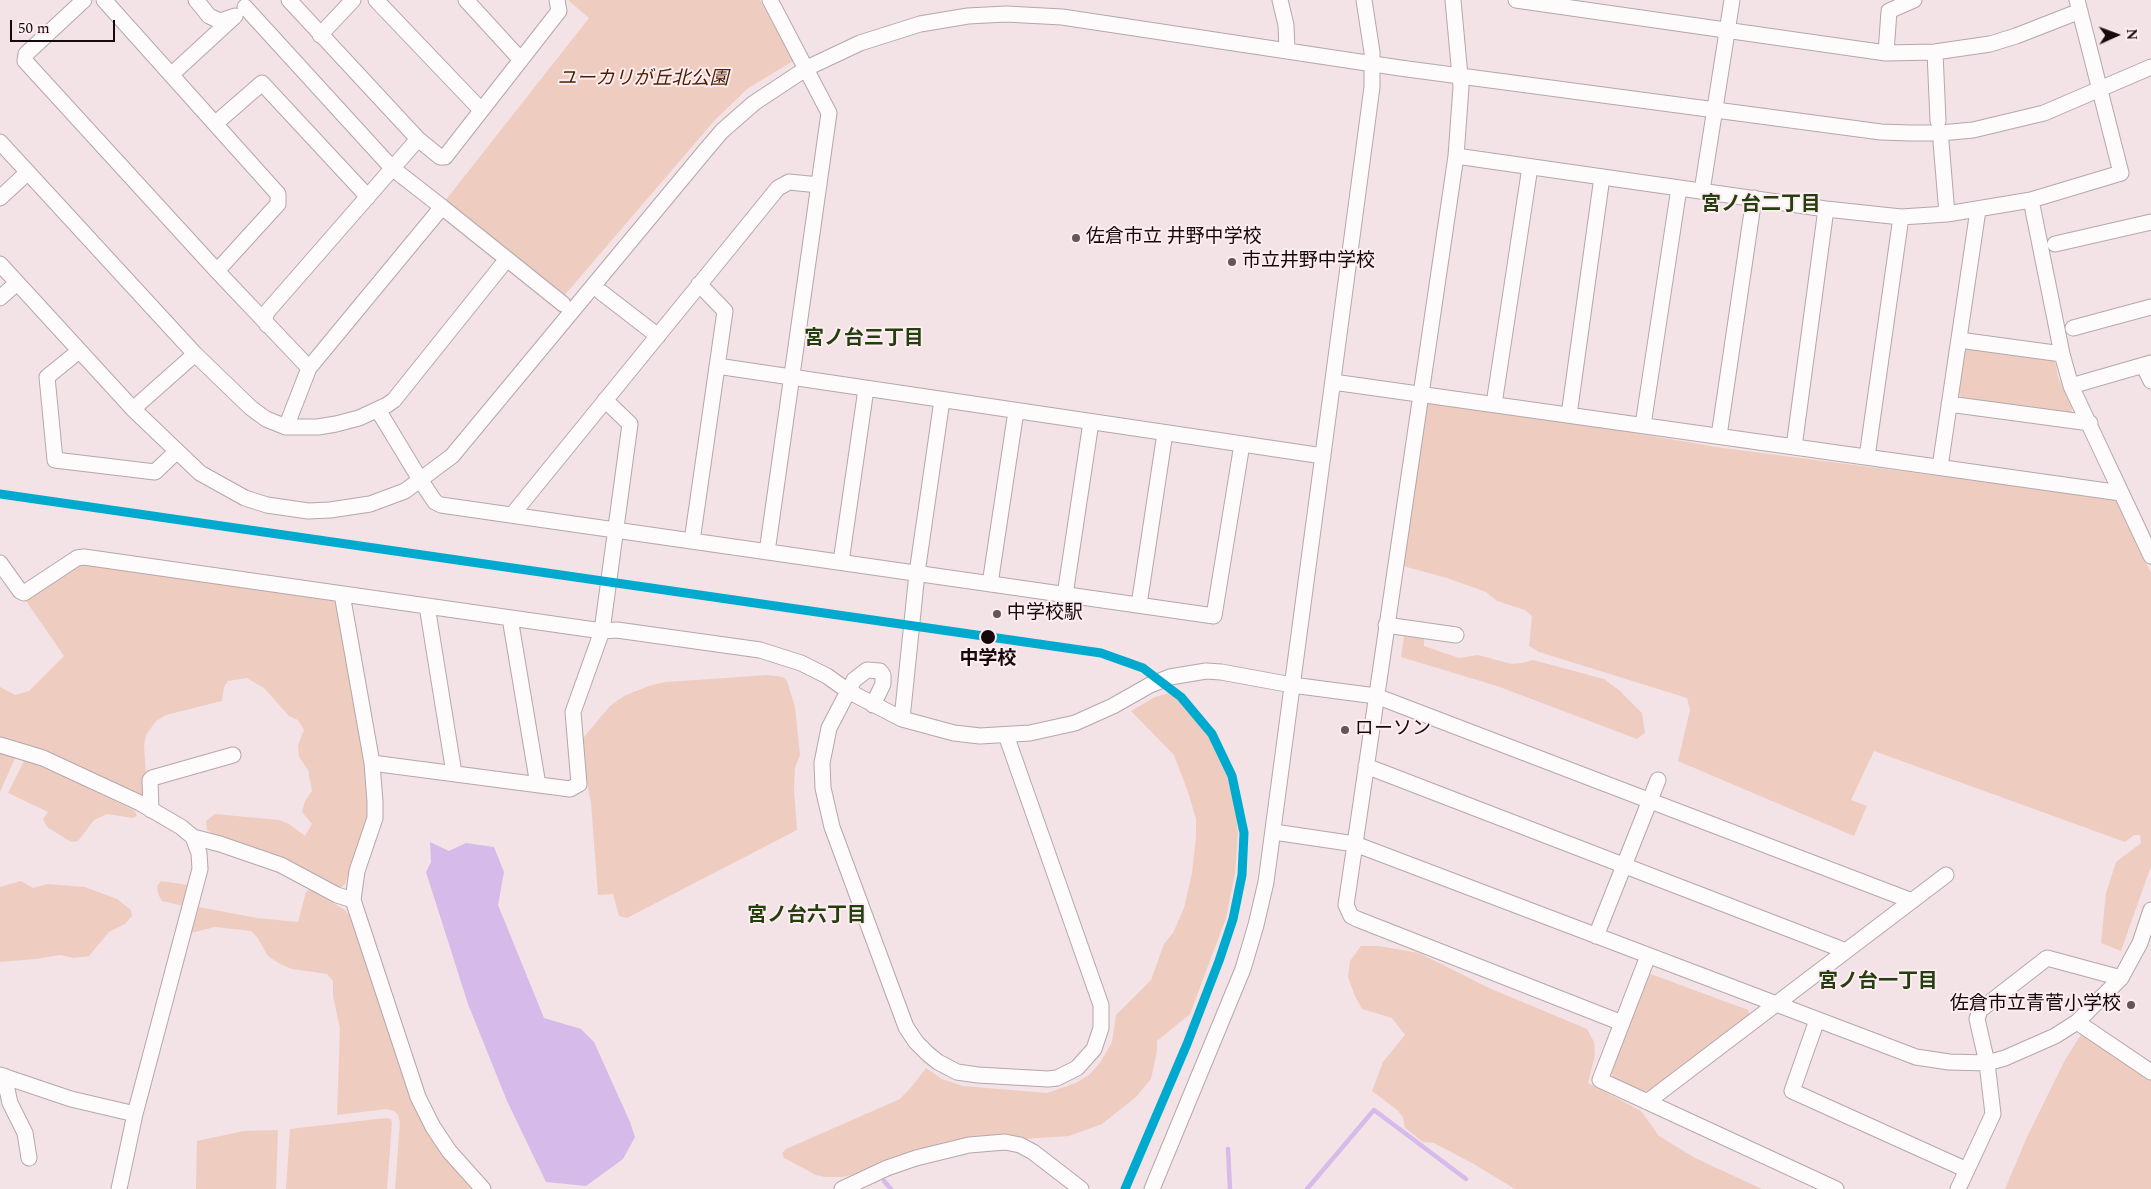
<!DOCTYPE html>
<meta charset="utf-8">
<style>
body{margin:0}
#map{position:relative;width:2151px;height:1189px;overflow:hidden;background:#f3e2e6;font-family:Spectral,serif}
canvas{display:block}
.north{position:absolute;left:2091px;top:10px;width:50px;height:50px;-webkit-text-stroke:4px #fdedf1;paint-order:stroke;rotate:88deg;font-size:14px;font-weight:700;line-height:20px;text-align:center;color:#15090d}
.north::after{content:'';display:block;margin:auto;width:18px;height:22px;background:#15090d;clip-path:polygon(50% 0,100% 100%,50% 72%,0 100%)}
.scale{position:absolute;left:10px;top:20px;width:105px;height:22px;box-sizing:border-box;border:2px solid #15090d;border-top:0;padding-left:6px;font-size:15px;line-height:18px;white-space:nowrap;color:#15090d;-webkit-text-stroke:4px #fdedf1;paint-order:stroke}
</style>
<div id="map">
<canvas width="2151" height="1189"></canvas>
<div class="north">N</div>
<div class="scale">50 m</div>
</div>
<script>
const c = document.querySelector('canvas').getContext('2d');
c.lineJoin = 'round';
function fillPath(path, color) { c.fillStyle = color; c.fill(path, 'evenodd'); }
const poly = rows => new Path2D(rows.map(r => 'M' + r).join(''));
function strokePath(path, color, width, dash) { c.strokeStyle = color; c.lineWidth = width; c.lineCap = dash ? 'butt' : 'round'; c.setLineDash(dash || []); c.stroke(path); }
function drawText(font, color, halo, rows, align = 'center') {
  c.font = font + ' Spectral,"Noto Sans JP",serif'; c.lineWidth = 4; c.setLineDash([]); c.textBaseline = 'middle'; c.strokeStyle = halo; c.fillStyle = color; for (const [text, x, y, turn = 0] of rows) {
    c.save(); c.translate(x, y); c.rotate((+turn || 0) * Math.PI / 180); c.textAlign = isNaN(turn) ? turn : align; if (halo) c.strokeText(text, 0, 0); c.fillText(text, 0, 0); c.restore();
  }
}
fillPath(poly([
 [568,0,760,0,793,61,747,89,714,121,563,297,445,201,589,18],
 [1966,348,2051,358,2055,362,2058,377,2072,408,2071,413,1963,398,1959,395,1963,351],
 [1436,403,1563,421,1723,448,2116,499,2151,573,2151,866,2121,951,2101,943,2106,893,2116,862,2141,843,2140,835,2134,835,2125,842,1874,751,1851,800,1867,806,1854,836,1678,761,1690,710,1687,698,1539,652,1529,646,1532,616,1525,610,1497,601,1486,592,1447,578,1403,566,1425,410,1429,404],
 [86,564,338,602,366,764,369,816,345,884,339,889,223,841,207,830,206,821,215,814,279,820,289,824,305,836,312,824,302,812,305,801,312,791,308,770,299,757,298,745,304,730,298,720,289,716,264,688,247,678,228,681,224,687,222,701,166,715,156,721,146,735,144,745,147,791,143,798,48,752,0,737,0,687,15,695,29,691,64,656,26,601,77,566],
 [1404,636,1424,639,1424,646,1459,658,1478,655,1512,664,1522,663,1533,660,1604,679,1619,690,1642,713,1645,733,1637,739,1497,686,1401,657],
 [768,675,783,677,787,681,795,707,800,755,795,768,794,790,797,830,627,918,619,916,613,894,598,895,591,803,579,745,584,737,610,706,624,696,649,686,665,682,696,680],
 [1169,693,1179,701,1208,736,1227,777,1235,806,1238,833,1235,873,1226,918,1190,1014,1157,1041,1157,1051,1151,1079,1136,1097,1102,1124,1069,1136,1023,1139,842,1177,825,1177,816,1175,784,1158,782,1153,786,1149,900,1099,913,1085,926,1068,942,1079,963,1086,1047,1093,1076,1083,1089,1075,1100,1063,1112,1042,1116,1015,1151,980,1164,944,1173,933,1184,908,1192,873,1196,837,1196,819,1188,792,1174,755,1131,711,1155,697],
 [0,752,16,756,0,792],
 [25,759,45,767,135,811,137,816,133,818,107,814,94,820,78,841,71,842,47,827,43,819,48,812,8,793],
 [21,881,33,888,47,884,85,887,117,899,131,910,132,916,125,924,109,932,89,956,74,958,60,955,36,959,0,962,0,887],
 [161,881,189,885,184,906,162,901,158,894,157,886],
 [310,889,345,910,354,920,427,1130,444,1157,474,1189,395,1189,400,1122,398,1115,394,1111,386,1109,337,1115,340,1028,333,996,333,981,327,974,292,969,280,964,268,956,257,937,251,931,215,927,191,933,199,907,257,918,298,922,306,892],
 [1361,946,1379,946,1419,953,1489,988,1587,1029,1594,1042,1595,1055,1588,1083,1641,1111,1659,1136,1695,1158,1762,1189,1515,1189,1472,1163,1434,1143,1423,1142,1405,1128,1403,1117,1396,1109,1372,1091,1383,1062,1405,1035,1392,1018,1362,1009,1355,996,1348,977,1350,961],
 [1648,973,1748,1010,1750,1016,1652,1091,1642,1091,1613,1079,1611,1070],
 [2082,1033,2151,1077,2151,1189,2005,1189,2027,1137,2065,1060],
 [386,1118,391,1119,392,1123,387,1189,286,1189,290,1129],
 [278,1130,276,1189,196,1189,197,1141,244,1131]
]), '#eecdc0');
fillPath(poly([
 [430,842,449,851,466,843,494,847,504,872,498,905,544,1018,581,1029,594,1042,630,1122,635,1137,623,1159,586,1186,546,1182,507,1101,468,1004,426,872,431,862]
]), '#d6bae9');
strokePath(poly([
 [1228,1149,1230,1189],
 [884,1181,891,1189],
 [1307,1189,1374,1110,1466,1179]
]), '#d6bae9', 4.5);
const minor = poly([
 [84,0,26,54,25,61,217,271,309,368],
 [104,0,278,194,278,204,217,271],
 [196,0,209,16,220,21,235,16],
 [289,0,418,139,440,157,445,157,559,11,557,0],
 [376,0,481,110],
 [466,0,521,60],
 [1280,0,1286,25,1287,50],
 [1453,0,1461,87,1456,156,1346,905,1351,916,1357,919,1622,1023],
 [1516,0,1886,53,1935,52,1990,44,2016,36,2080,11],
 [245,7,392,168,442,207],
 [320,35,353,0],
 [1935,52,1938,121],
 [1886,53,1889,11,1914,0],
 [171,75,234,17],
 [216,123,262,83,368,197],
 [0,142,195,354,251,408,266,419,286,427,318,427,336,424,359,418,387,405,394,400,507,259,442,207,309,368,286,427],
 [1941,142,1947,214],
 [1456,156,1826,209,1901,217,1947,214,2031,200,2121,173,2077,0],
 [1702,191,1732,0],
 [0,198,28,172],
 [2031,200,2062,354,2071,386,2151,556],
 [2055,244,2151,222],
 [507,259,563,304],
 [0,264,133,409,200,473,245,498,267,505,308,511,330,510,370,504,405,491,452,456,705,151,722,131,754,103,807,68,860,43,920,24,968,16,1006,14,1062,17,1400,68,1881,132,1910,133,1940,133,1973,130,2044,113,2151,67],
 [601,292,658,336],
 [0,298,17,283],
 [267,325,265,318,267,312,418,139],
 [2073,328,2151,307],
 [1959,340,2062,354],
 [79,351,47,377,55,460,155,472,176,452],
 [2143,365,2151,381],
 [717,366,1323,456],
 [1333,382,2121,493],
 [2071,386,2151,363],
 [1494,404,1530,167],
 [1949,404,2090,423],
 [133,409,195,354],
 [378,410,421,481,435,502,441,505,1214,616,1242,444],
 [1569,415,1602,177],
 [1643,425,1679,188],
 [1719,436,1754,198],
 [1794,447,1826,209],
 [1867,457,1901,217],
 [1940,467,1978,210],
 [512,515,778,188,789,182,819,185],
 [692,541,725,311,699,284],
 [767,552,829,113,770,0],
 [841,562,866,389],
 [0,563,20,591,24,593,77,558,84,557,602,631,617,630,760,650,801,663,827,676,848,691,902,719,954,733,980,736,1030,733,1075,723,1113,706,1150,685,1170,677,1206,671,1221,672,1292,685,1376,696,1912,901],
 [990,584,1016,411],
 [342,594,372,763,375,802,375,818,357,871,353,900,418,1097,433,1127,449,1151,483,1189],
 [1065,595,1091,422],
 [1139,605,1165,433],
 [427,606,454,773],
 [510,618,538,785],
 [1386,625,1456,635],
 [873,705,883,684,883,675,880,671,867,670,854,680,829,728,822,763,823,788,832,827,906,1027,916,1042,928,1054,938,1062,957,1072,978,1075,1048,1079,1057,1078,1077,1068,1094,1049,1101,1028,1101,1005,1006,735],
 [902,719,917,573,942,400],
 [0,745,43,758,140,803,181,827,193,837,199,853,200,869,135,1114,119,1189],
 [372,763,570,789,579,784,573,712,602,631,630,424,605,400],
 [1366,766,1846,951],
 [151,810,150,780,152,778,233,755],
 [1274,832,1355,844,1916,1057,1949,1062,1987,1063,2005,1058,2055,1036,2077,1022,2121,978,2140,943,2151,910],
 [193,837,220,844,281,865,337,895,353,900],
 [1596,936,1658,780],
 [1648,956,1600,1080,1836,1189],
 [1817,1020,1792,1091,1967,1170],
 [2077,1022,2151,1072],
 [0,1075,71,1099,135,1114],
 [4,1076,10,1103,25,1133,29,1158],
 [1647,1102,1946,875],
 [842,1189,887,1168,916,1158,969,1145,1005,1142,1020,1145,1033,1152,1081,1189],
 [1152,1189,1243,969,1256,925,1266,882,1372,87,1372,52,1364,0],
 [1958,1189,1993,1114,1987,1063,1977,1019,1980,1010,2047,958,2121,978]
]);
strokePath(minor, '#b5a7ab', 17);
strokePath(minor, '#fdfbfb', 15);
strokePath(poly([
 [0,494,1101,653,1143,668,1181,697,1212,734,1232,776,1244,833,1242,875,1233,919,1219,961,1187,1044,1125,1189]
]), '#00a9ce', 9);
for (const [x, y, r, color] of [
 [1076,238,5,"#635559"],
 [1232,262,5,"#635559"],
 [997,614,5,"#635559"],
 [988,637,8,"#15090d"],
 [1345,730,5,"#635559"],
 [2131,1005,5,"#635559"]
]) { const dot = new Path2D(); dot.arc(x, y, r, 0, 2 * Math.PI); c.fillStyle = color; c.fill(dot); strokePath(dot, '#fdedf1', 2); }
drawText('italic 19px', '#4b2201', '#fdedf1', [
 ["ユーカリが丘北公園",643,80]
]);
drawText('19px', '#15090d', '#fdedf1', [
 ["佐倉市立 井野中学校",1086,238],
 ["市立井野中学校",1242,262],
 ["中学校駅",1007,614],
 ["ローソン",1355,730],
 ["佐倉市立青菅小学校",2121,1005,"right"]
], 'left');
drawText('bold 19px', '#15090d', '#fdedf1', [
 ["中学校",988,660]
]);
drawText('bold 20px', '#243e0e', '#fdedf1', [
 ["宮ノ台二丁目",1761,206],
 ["宮ノ台三丁目",864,340],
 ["宮ノ台六丁目",807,917],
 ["宮ノ台一丁目",1878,983]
]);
</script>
